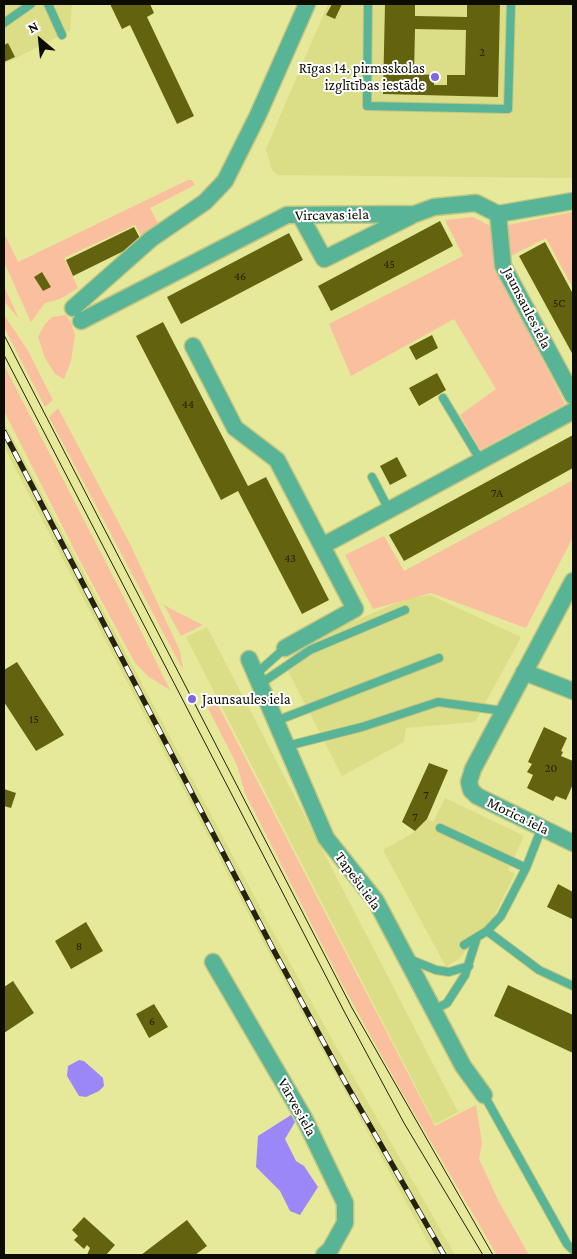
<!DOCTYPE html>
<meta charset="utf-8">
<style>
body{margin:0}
#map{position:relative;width:577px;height:1259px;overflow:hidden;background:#e6e89a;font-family:"Crimson Pro",serif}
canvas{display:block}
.frame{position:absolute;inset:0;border:5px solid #0d0c00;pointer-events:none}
.north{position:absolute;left:15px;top:15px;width:50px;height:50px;-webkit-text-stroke:4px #fff;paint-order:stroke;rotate:332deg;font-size:14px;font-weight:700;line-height:20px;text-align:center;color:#0d0c00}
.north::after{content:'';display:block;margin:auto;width:18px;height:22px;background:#0d0c00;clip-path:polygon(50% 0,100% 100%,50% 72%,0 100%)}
</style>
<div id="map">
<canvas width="577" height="1259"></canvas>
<div class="frame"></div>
<div class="north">N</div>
</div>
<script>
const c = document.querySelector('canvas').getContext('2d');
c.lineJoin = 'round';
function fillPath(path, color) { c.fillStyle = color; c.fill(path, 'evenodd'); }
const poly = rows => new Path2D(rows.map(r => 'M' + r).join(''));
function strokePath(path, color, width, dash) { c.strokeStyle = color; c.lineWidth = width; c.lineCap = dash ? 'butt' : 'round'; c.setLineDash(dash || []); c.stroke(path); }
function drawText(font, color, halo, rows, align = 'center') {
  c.font = font + ' "Crimson Pro",serif'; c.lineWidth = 4; c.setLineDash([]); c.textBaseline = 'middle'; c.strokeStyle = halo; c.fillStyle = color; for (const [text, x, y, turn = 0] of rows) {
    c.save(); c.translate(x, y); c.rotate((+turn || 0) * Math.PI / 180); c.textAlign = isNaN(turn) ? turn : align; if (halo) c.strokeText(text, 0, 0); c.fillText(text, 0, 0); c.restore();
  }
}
fillPath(poly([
 [4,4,72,4,70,31,4,64],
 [328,4,573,4,573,178,278,175,272,170,266,149],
 [4,422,271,928,329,1034,455,1255,435,1255,269,953,4,447],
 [430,595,521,637,475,722,406,728,404,742,342,776,284,663,307,641,406,599],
 [207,627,458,1112,435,1124,186,637],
 [445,798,524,836,508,870,515,874,495,914,460,958,446,967,383,850,413,833,427,819,433,822]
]), '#dcde87');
fillPath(poly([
 [188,180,192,180,195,185,150,208,160,227,143,238,135,225,64,258,78,288,60,299,45,303,31,322,4,262,4,233,18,262],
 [573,212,573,288,546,238,507,258,503,226],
 [473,217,494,228,501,278,565,404,480,450,460,415,496,389,454,319,351,376,329,324,463,256,445,220],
 [4,286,19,319,4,301],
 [4,315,27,349,53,400,45,407,4,327],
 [66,315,71,323,75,335,71,361,64,379,55,374,45,358,38,337,45,324,52,317],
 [4,365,134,617,170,690,149,677,135,663,78,557,4,411],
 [58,408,130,544,180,651,183,670,49,417],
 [573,480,573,537,526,628,431,593,373,609,345,555,384,536,404,571],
 [164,605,179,613,203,625,181,636],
 [217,703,435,1126,476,1105,482,1143,479,1159,499,1202,529,1255,497,1255,400,1089,341,982,245,793,237,765,208,708]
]), '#fabf9f');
fillPath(poly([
 [79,1060,84,1061,103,1078,104,1086,99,1091,86,1097,79,1096,67,1076,68,1066],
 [291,1115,295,1122,285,1139,296,1161,304,1166,318,1187,300,1215,290,1211,280,1191,256,1167,258,1136]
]), '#9b87f8');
fillPath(poly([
 [110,4,150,4,154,13,147,17,194,116,177,124,130,25,122,29],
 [332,4,342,4,335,19,326,15],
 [385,4,415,4,415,16,467,17,467,4,500,4,498,97,383,94],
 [415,29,466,30,465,75,447,75,447,85,434,85,434,75,414,74],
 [8,43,15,57,4,62,4,45],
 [440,221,453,246,331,311,318,286],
 [134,227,142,242,73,276,66,260],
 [289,233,303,260,181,324,167,297],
 [545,242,573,294,573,355,519,256],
 [42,272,51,287,43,291,34,277],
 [163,322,248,486,266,477,329,600,302,614,238,491,221,500,136,336],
 [432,335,438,348,416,360,409,347],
 [437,373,446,390,419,406,409,388],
 [573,435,573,468,404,561,389,535],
 [397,457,407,476,390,485,380,466],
 [17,662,64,735,36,751,4,702,4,670],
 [544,727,567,738,561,751,563,752,561,756,573,761,573,784,566,800,556,796,553,801,527,788,533,775,527,772,532,764,528,762],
 [429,763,448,770,427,819,415,831,402,822],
 [4,789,16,793,11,808,4,806],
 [558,884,573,892,572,919,547,907],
 [86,922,103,951,71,969,55,941],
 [13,981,34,1013,4,1033,4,987],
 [508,985,573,1015,573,1053,494,1016],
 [154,1004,168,1027,149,1038,136,1014],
 [84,1217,115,1245,106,1255,87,1255,90,1248,87,1245,84,1249,74,1240,78,1236,72,1230],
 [187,1220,207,1246,195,1255,141,1255]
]), '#63630f');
const lane = poly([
 [48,4,62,35],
 [368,4,367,106,508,109,511,4],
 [4,23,31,4],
 [443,398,481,461],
 [372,477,389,510],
 [256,674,285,648],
 [260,684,310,650,405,610],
 [276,721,439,658],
 [287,746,362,727,438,702,504,711],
 [440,828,526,868],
 [487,931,539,970,573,986],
 [464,945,487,931,501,916,526,868,542,827],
 [409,959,436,970,449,972,469,966],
 [432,1011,447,1003,465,975,477,937],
 [484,1095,567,1244,573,1250]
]);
const street = poly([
 [498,214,503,266,573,396],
 [300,215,324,259,411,216],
 [73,308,151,239,205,202,225,181,258,115,307,4],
 [81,321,287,215,415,214,434,207,476,203,498,214,573,201],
 [193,346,235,428,277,460,322,546,573,411],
 [573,581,473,769,469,782,471,790,477,796,573,843],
 [285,648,355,609,322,546],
 [249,659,326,838,376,901,463,1066,484,1095],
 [524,672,573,691],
 [213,962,304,1118,345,1203,345,1223,330,1250,324,1255]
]);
strokePath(lane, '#c3c581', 10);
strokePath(street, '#c3c581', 19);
strokePath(lane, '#58b496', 8);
strokePath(street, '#58b496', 16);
strokePath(poly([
 [4,335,352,1008,493,1255],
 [4,355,345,1013,404,1123,483,1255]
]), '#242310', 1);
const rail = poly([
 [4,432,273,949,345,1082,444,1255]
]);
strokePath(rail, '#242310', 5.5);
strokePath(rail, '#fff', 4, [11]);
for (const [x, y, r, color] of [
 [435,77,5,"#8066e1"],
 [192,699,5,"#8066e1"]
]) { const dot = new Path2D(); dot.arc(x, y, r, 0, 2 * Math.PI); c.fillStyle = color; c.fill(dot); strokePath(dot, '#fff', 2); }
drawText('12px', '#222204', null, [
 ["2",482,52],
 ["45",389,264],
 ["46",240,276],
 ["5C",559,303],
 ["44",188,404],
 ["7A",497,493],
 ["43",290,558],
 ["15",34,719],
 ["20",551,768],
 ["7",426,795],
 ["7",415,817],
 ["8",79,946],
 ["6",152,1021]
]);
drawText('15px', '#0d0c00', '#fff', [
 ["Rīgas 14. pirmsskolas",425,68],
 ["izglītības iestāde",425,85],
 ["Jaunsaules iela",202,699,"left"]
], 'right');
drawText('15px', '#0d0c00', '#fff', [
 ["Vircavas iela",332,215,-1],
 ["Jaunsaules iela",527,308,63],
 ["Morica iela",518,816,26],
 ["Tapešu iela",358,881,54],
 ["Vārves iela",297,1107,61]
]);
</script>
